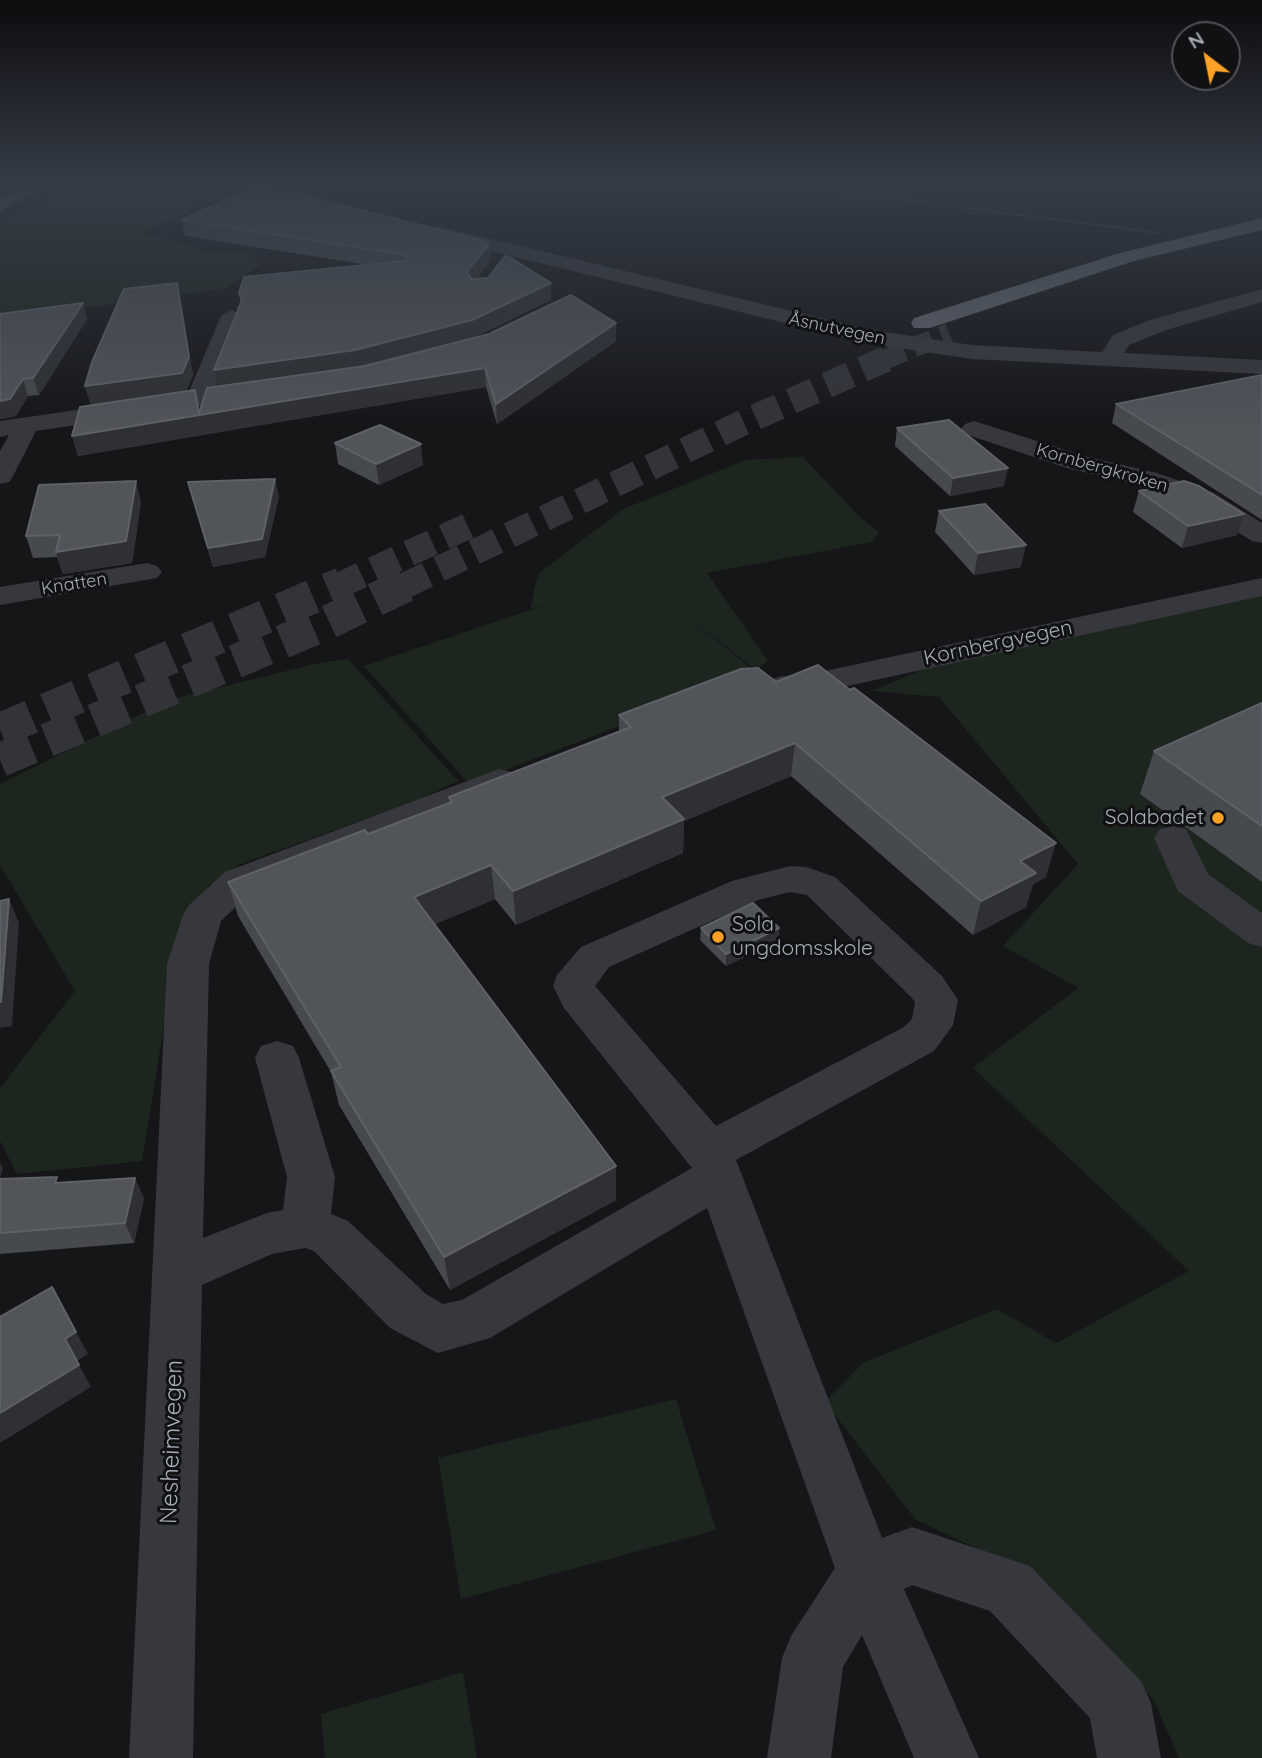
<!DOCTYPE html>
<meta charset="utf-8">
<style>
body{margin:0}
#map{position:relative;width:1262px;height:1758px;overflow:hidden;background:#151618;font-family:Quicksand,sans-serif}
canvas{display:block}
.north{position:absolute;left:1171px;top:21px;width:70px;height:70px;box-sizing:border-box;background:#111113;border:2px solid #4d5055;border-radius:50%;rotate:328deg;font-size:19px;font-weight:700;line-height:28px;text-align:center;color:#a6aeb9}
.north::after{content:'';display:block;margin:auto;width:24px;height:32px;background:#ffa126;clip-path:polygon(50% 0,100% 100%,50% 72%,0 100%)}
</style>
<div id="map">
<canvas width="1262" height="1758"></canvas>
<div class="north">N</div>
</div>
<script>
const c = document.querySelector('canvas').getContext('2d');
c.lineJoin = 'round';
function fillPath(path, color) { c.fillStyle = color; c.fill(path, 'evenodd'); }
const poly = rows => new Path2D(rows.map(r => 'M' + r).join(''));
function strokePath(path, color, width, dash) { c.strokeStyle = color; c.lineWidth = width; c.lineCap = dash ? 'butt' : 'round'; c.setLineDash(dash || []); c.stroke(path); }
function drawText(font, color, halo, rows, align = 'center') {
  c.font = font + ' Quicksand,sans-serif'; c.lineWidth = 6; c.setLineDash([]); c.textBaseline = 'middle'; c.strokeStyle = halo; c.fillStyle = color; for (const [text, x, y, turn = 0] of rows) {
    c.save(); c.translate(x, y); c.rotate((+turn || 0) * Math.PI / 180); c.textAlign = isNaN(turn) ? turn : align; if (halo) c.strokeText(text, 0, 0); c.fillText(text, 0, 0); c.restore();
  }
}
fillPath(poly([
 [91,183,142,186,153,183,199,183,238,189,139,234,177,241,202,251,249,253,260,265,226,288,0,320,0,224,38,203],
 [803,457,858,515,879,532,872,542,707,573,768,661,756,670,679,610,757,673,469,784,364,666,543,606,530,609,538,574,623,509,746,460],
 [1262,595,1262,1758,1179,1758,1155,1702,1046,1582,915,1519,825,1402,863,1363,997,1309,1056,1343,1189,1271,973,1068,1078,988,1003,946,1078,864,939,697,872,691,952,657],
 [348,659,458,781,415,801,238,865,209,885,179,933,142,1161,17,1174,0,1141,0,1088,75,991,0,865,0,784,172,699,324,662],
 [676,1399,716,1530,461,1599,438,1458],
 [463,1672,477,1758,325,1758,321,1714]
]), '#1d261e');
fillPath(poly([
 [763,183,780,183,1162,232,1159,234,763,183]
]), '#2a363d');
strokePath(poly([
 [886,359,949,333]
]), '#323438', 20, [20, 10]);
strokePath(poly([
 [338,586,479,521],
 [404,586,738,425,890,357]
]), '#323438', 26, [26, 13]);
strokePath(poly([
 [0,730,342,584],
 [0,760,320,626,408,584]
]), '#323438', 34, [34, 17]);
fillPath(poly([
 [236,183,265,183,314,195,317,199,308,204,239,187,236,183],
 [437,226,871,330,972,345,1102,352,1113,335,1150,320,1262,289,1262,302,1166,330,1129,345,1124,353,1262,360,1262,374,972,359,871,344,430,236,427,232,437,226],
 [232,310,243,316,214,391,255,385,263,387,267,392,263,397,36,431,13,476,9,482,0,484,0,451,9,435,0,437,0,421,188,394,221,316,232,310],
 [974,421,1084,456,1157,473,1214,493,1262,523,1262,543,1252,541,1194,505,1139,485,1067,468,965,434,961,429,965,424,974,421],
 [147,563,157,566,162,572,157,578,0,605,0,587,147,563],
 [1262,578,1262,596,806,695,783,696,771,693,767,686,771,679,783,676,806,675,1262,578],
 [499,769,512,772,517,780,512,788,253,890,221,921,209,964,203,1238,267,1213,283,1210,287,1177,255,1058,261,1046,277,1041,293,1046,299,1058,335,1177,331,1214,348,1221,426,1294,443,1304,462,1300,692,1168,564,1008,553,986,557,975,581,947,732,881,790,866,806,867,835,877,942,976,958,1000,953,1025,934,1051,736,1160,882,1538,912,1527,1030,1566,1141,1681,1151,1703,1161,1758,1097,1758,1090,1718,990,1611,912,1585,904,1589,979,1758,914,1758,862,1635,843,1667,831,1758,767,1758,782,1658,791,1636,835,1568,707,1208,490,1338,438,1353,390,1328,314,1251,305,1248,272,1254,202,1285,193,1758,129,1758,167,964,183,915,189,905,225,872,499,769],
 [790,892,807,895,912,998,915,1002,912,1019,904,1027,716,1126,595,986,609,967,758,900,790,892],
 [1173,826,1186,829,1208,874,1262,913,1262,947,1248,943,1178,891,1154,838,1160,829,1173,826]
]), '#36383d');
fillPath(poly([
 [32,183,54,183,0,211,0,199,32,183]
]), '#52555c');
fillPath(poly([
 [1262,218,1262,230,1134,261,930,328,914,328,911,323,914,318,1120,253,1262,218]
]), '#62666e');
fillPath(poly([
 [182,220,489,245,490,261,476,279,551,283,551,300,473,338,364,366,616,323,616,341,497,424,486,387,78,456,72,436,91,405,85,386,177,283,193,375,186,391,199,411,218,387,214,370,241,303,239,293,369,265,185,236],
 [0,314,87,319,39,395,28,396,16,416,0,419],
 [1262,375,1262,520,1112,423,1116,404],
 [897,428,1004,486,950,496,895,446],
 [335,443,423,465,379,485,338,464],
 [188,482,279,496,265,557,213,567],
 [1139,491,1237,535,1182,548,1133,512],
 [141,502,132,563,63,574,57,557,33,558,26,536],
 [939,511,1021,567,974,575,935,532],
 [776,682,1046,877,1033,884,1026,907,973,935,791,776,684,821,683,853,516,925,495,899,435,924,616,1200,450,1290,339,1105,331,1072,238,916,228,882,368,834,449,803,449,797,619,732,619,715],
 [1262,703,1262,882,1140,794,1154,751],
 [701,928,779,928,778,941,726,966,700,940],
 [0,1179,59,1183,144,1198,134,1243,0,1254]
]), '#46494d');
fillPath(poly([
 [489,245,490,261,467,289,466,272],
 [177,283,193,375,186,392,91,405,85,386],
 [551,283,551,300,473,338,357,367,218,388,214,370],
 [83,303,87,319,39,395,33,378],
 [616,323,616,341,497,424,496,404],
 [485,368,486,387,78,456,72,436,195,390,200,415],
 [23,379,28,396,16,416,0,419,0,401],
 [421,444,423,465,379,485,376,464],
 [1008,468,1004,486,950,496,953,478],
 [275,479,279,496,265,557,213,567,208,548],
 [136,481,141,502,132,563,63,574,56,552],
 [1244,514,1237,535,1182,548,1188,526],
 [1026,545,1021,567,974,575,978,553],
 [795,743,791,776,684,821,683,853,516,925,513,891,662,797],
 [1056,843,1046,877,1033,884,1026,907,973,935,981,901,1020,861],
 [491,865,495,899,419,931,414,897],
 [9,899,19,923,12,1026,0,1028,0,1002],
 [779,928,778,941,726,966,726,954],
 [0,1163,3,1168,0,1178],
 [616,1166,616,1200,450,1290,444,1257],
 [135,1178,144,1198,134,1243,125,1223],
 [76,1332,88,1354,77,1361,91,1387,0,1443,0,1413,65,1339]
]), '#2e3033');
const building = poly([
 [260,184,483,241,489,245,466,272,472,279,488,278,506,255,551,283,472,320,355,350,214,370,242,300,239,293,244,277,406,261,406,255,182,220,260,184],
 [177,283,189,357,182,373,85,386,92,362,124,289,177,283],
 [571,295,616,323,496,404,485,368,72,436,80,407,195,390,199,414,207,388,365,366,489,334,571,295],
 [83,303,33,378,23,379,10,399,0,401,0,314,83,303],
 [1262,375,1262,495,1116,404,1262,375],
 [949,420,1008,468,953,478,897,428,949,420],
 [380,425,421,444,376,464,335,443,380,425],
 [275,479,262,539,208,548,188,482,275,479],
 [136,481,126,541,56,552,60,535,26,536,39,485,136,481],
 [1184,481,1199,486,1244,514,1188,526,1139,491,1184,481],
 [985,504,1026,545,978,553,939,511,985,504],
 [818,665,850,690,854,688,866,697,1056,843,1020,861,1036,873,981,901,795,743,662,797,684,819,513,891,491,865,414,897,616,1166,444,1257,331,1071,341,1067,228,882,365,830,368,834,452,802,449,797,631,727,619,715,741,669,758,668,776,682,818,665],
 [1262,703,1262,826,1154,751,1262,703],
 [9,899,1,1002,0,1002,0,901,9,899],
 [753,903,779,928,726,954,701,928,753,903],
 [57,1177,55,1183,135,1178,125,1223,0,1233,0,1179,57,1177],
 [52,1287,76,1332,65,1339,79,1365,0,1413,0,1317,52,1287]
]);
fillPath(building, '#515459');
strokePath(building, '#5e6268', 2);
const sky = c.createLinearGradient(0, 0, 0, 429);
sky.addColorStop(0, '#0c0c0d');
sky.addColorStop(0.43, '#353c48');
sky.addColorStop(1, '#353c4800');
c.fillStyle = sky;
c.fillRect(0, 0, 1262, 429);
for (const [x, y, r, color] of [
 [1218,818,7,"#ffa126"],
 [718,937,7,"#ffa126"]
]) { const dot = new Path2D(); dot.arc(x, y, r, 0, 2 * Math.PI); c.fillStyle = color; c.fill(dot); strokePath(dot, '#111113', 2.5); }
drawText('18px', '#a6aeb9', '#111113', [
 ["Åsnutvegen",837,329,12],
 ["Kornbergkroken",1102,468,16],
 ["Knatten",74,584,-9]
]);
drawText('21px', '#a6aeb9', '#111113', [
 ["Kornbergvegen",998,643,-12]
]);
drawText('21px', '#a6aeb9', '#111113', [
 ["Solabadet",1204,818],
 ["Sola",732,925,"left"],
 ["ungdomsskole",732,949,"left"]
], 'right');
drawText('24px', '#a6aeb9', '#111113', [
 ["Nesheimvegen",172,1442,-88]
]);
</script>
